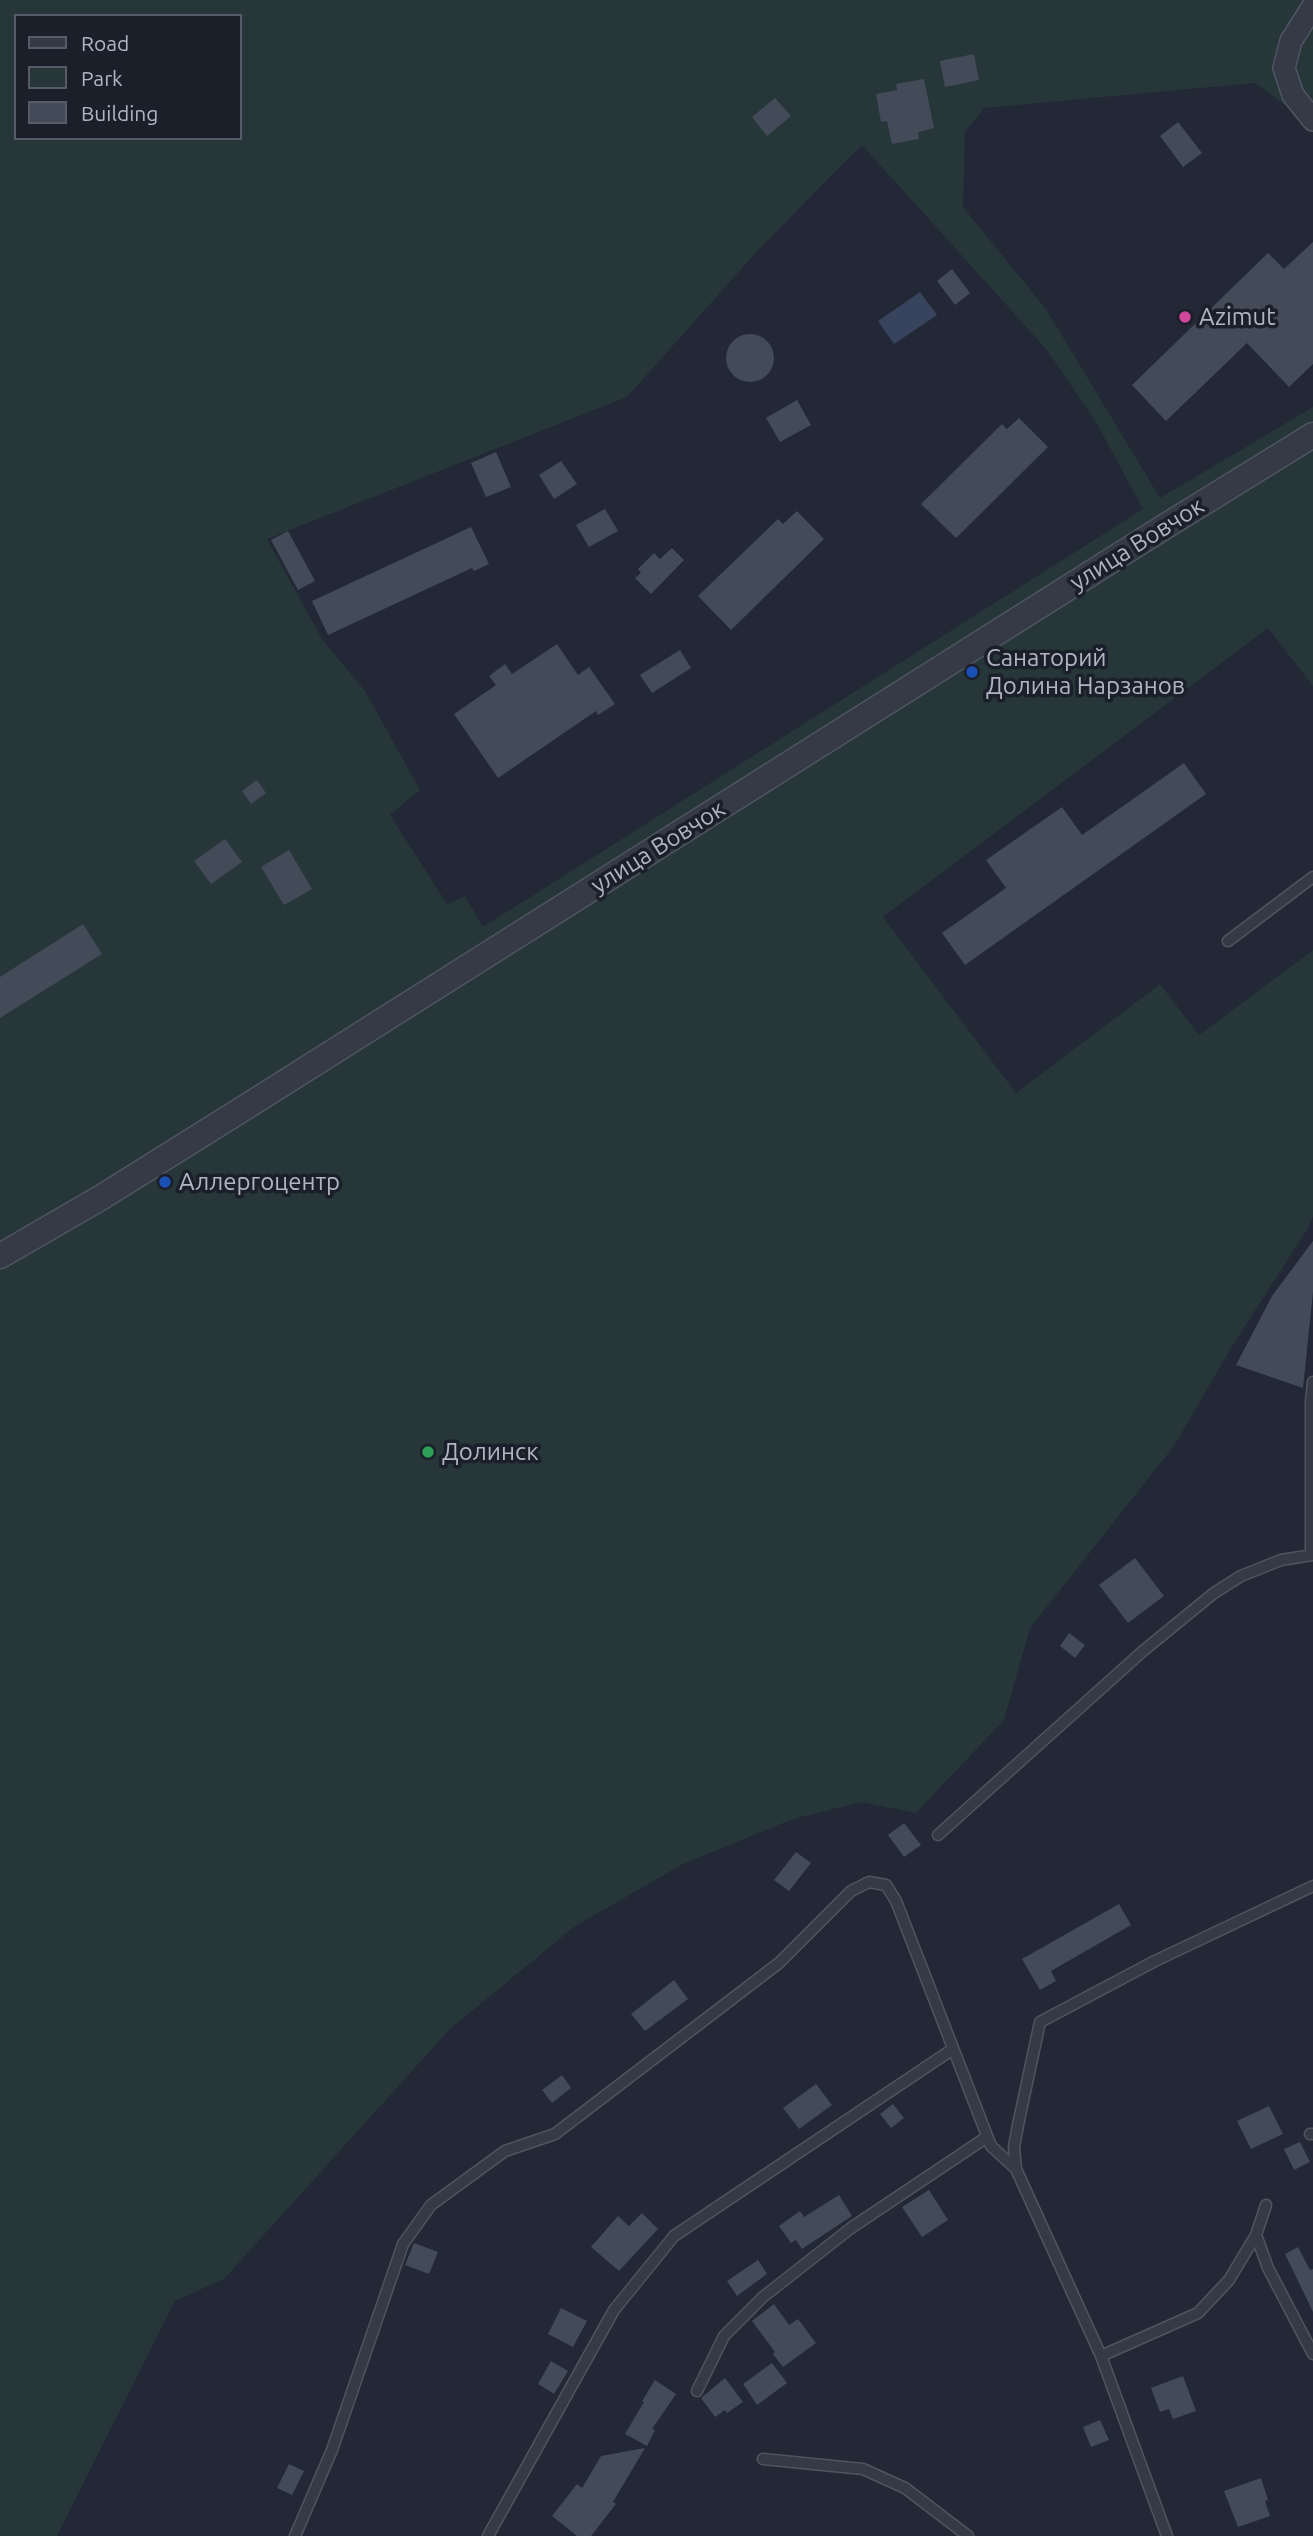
<!DOCTYPE html>
<meta charset="utf-8">
<style>
body{margin:0}
#map{position:relative;width:1313px;height:2536px;overflow:hidden;background:#222835;font-family:Ubuntu,sans-serif}
canvas{display:block}
.legend{position:absolute;left:14px;top:14px;width:228px;height:126px;box-sizing:border-box;background:#1a1f2a;border:2px solid #565b67;margin:0;padding:9px 12px;list-style:none;font-size:21px;color:#afb5c2}
.legend li{display:flex;align-items:center;gap:14px;height:35px}
.legend b{width:35px;border:2px solid #565b67}
</style>
<div id="map">
<canvas width="1313" height="2536"></canvas>
<ul class="legend">
<li><b style="height:9px;background:#353a46"></b>Road</li>
<li><b style="height:19px;background:#263639"></b>Park</li>
<li><b style="height:19px;background:#434b59"></b>Building</li>
</ul>
</div>
<script>
const c = document.querySelector('canvas').getContext('2d');
c.lineJoin = 'round';
function fillPath(path, color) { c.fillStyle = color; c.fill(path, 'evenodd'); }
const poly = rows => new Path2D(rows.map(r => 'M' + r).join(''));
function strokePath(path, color, width, dash) { c.strokeStyle = color; c.lineWidth = width; c.lineCap = dash ? 'butt' : 'round'; c.setLineDash(dash || []); c.stroke(path); }
function drawText(font, color, halo, rows, align = 'center') {
  c.font = font + ' Ubuntu,sans-serif'; c.lineWidth = 7; c.setLineDash([]); c.textBaseline = 'middle'; c.strokeStyle = halo; c.fillStyle = color; for (const [text, x, y, turn = 0] of rows) {
    c.save(); c.translate(x, y); c.rotate((+turn || 0) * Math.PI / 180); c.textAlign = isNaN(turn) ? turn : align; if (halo) c.strokeText(text, 0, 0); c.fillText(text, 0, 0); c.restore();
  }
}
fillPath(poly([
 [0,0,1313,0,1313,126,1255,83,984,108,965,132,963,207,1046,309,1160,498,1313,407,1313,686,1268,628,883,917,1016,1093,1160,984,1199,1035,1313,950,1313,1216,1308,1228,1231,1348,1174,1446,1030,1628,1004,1720,916,1813,861,1802,793,1819,681,1865,574,1927,450,2029,224,2279,175,2301,57,2536,0,2536],
 [16,16,240,16,240,138,16,138],
 [862,145,1047,350,1097,424,1143,509,483,927,465,896,447,904,390,815,420,790,365,691,322,639,267,539,627,397,761,247]
]), '#263639');
fillPath(poly([
 [920,292,937,315,894,344,878,321]
]), '#38445d');
fillPath(poly([
 [974,54,979,80,945,87,940,61],
 [924,79,934,128,918,132,919,139,892,144,887,121,881,122,876,94,897,90,896,84],
 [775,98,791,116,767,136,752,117],
 [1178,122,1202,153,1183,167,1160,136],
 [1313,242,1313,364,1289,387,1247,343,1166,421,1132,385,1268,253,1284,269],
 [952,269,970,293,955,305,937,281],
 '726 358a24 24 0 1 1 48 0a24 24 0 1 1-48 0Z',
 [797,400,811,425,780,442,766,418],
 [1019,418,1048,447,956,538,921,504,1002,424,1007,429],
 [496,452,511,487,486,497,471,463],
 [561,461,577,484,554,499,539,475],
 [605,509,618,531,589,547,576,525],
 [797,511,824,539,731,630,698,596,778,519,783,524],
 [471,527,489,564,474,571,472,568,328,635,312,601],
 [288,531,315,581,298,590,271,540],
 [672,548,684,560,651,594,635,578,641,573,638,569,654,553,660,559],
 [557,644,578,675,589,667,615,704,598,715,596,711,498,778,454,714,496,685,489,676,505,664,512,674],
 [680,650,691,668,652,693,640,675],
 [1184,763,1206,794,965,965,942,933,1006,888,986,860,1062,807,1082,835],
 [257,780,266,793,251,804,242,791],
 [225,839,242,862,211,884,194,861],
 [289,850,312,889,284,905,261,867],
 [83,924,102,954,0,1018,0,977],
 [1313,1241,1313,1292,1303,1388,1236,1365,1272,1296],
 [1135,1558,1164,1596,1128,1623,1099,1585],
 [1069,1633,1085,1645,1075,1658,1060,1646],
 [904,1823,921,1845,904,1857,888,1835],
 [796,1852,811,1863,789,1891,774,1880],
 [1119,1904,1131,1925,1051,1971,1056,1981,1040,1990,1022,1959],
 [674,1980,688,1999,645,2031,631,2014],
 [562,2075,571,2088,552,2103,542,2090],
 [816,2084,832,2105,799,2129,783,2108],
 [893,2104,904,2118,891,2128,880,2114],
 [1269,2106,1283,2134,1251,2149,1237,2121],
 [1300,2142,1310,2162,1294,2170,1284,2149],
 [929,2190,948,2220,922,2237,902,2207],
 [839,2195,852,2216,802,2249,796,2240,791,2243,779,2226,800,2211,804,2217],
 [642,2213,658,2229,619,2271,591,2247,618,2216,629,2226],
 [414,2243,438,2252,429,2274,405,2265],
 [1298,2247,1310,2270,1313,2269,1313,2312,1285,2254],
 [758,2260,767,2274,737,2296,727,2281],
 [774,2304,789,2325,798,2319,816,2343,783,2367,773,2354,775,2352,752,2321],
 [561,2308,587,2321,573,2347,548,2334],
 [551,2361,568,2371,554,2394,538,2384],
 [772,2363,787,2383,757,2405,743,2384],
 [1183,2376,1196,2411,1173,2419,1169,2409,1160,2412,1151,2388],
 [725,2378,743,2402,727,2413,725,2410,715,2417,701,2398],
 [655,2380,676,2394,652,2429,655,2430,647,2446,625,2434,644,2402,642,2401],
 [1100,2420,1109,2440,1091,2447,1083,2427],
 [645,2448,613,2502,616,2504,591,2536,577,2536,552,2516,577,2484,582,2488,601,2456],
 [289,2464,304,2471,292,2495,277,2488],
 [1261,2478,1268,2500,1265,2501,1270,2516,1238,2527,1224,2491]
]), '#434b59');
const service = poly([
 [1228,941,1313,877],
 [1311,1554,1311,1402,1313,1382],
 [938,1835,1143,1651,1214,1593,1241,1576,1281,1560,1313,1555],
 [1310,2134,1313,2134],
 [1266,2205,1256,2235,1268,2268,1313,2354],
 [1101,2356,1198,2313,1229,2280,1256,2235],
 [697,2391,724,2336,763,2297,851,2228,987,2137],
 [763,2459,863,2469,905,2488,968,2536],
 [295,2536,332,2450,403,2244,431,2205,505,2151,555,2134,779,1963,851,1891,869,1882,886,1885,896,1901,991,2146,1016,2169],
 [488,2536,614,2310,674,2236,953,2049],
 [1167,2536,1101,2356,1016,2169,1014,2147,1018,2125,1040,2022,1155,1961,1313,1886]
]);
const minor = poly([
 [1313,6,1291,41,1284,68,1293,95,1313,120]
]);
const tertiary = poly([
 [0,1256,102,1197,241,1110,1161,529,1313,435]
]);
strokePath(service, '#4f5560', 13);
strokePath(minor, '#4f5560', 24);
strokePath(tertiary, '#4f5560', 27);
strokePath(service, '#353a46', 10);
strokePath(minor, '#353a46', 21);
strokePath(tertiary, '#353a46', 24);
for (const [x, y, r, color] of [
 [1185,317,7,"#d1479c"],
 [972,672,7,"#1a4fb4"],
 [165,1182,7,"#1a4fb4"],
 [428,1452,7,"#2e9e5b"]
]) { const dot = new Path2D(); dot.arc(x, y, r, 0, 2 * Math.PI); c.fillStyle = color; c.fill(dot); strokePath(dot, '#1a1f2a', 2.5); }
drawText('24px', '#afb5c2', '#1a1f2a', [
 ["Azimut",1199,317],
 ["Санаторий",986,658],
 ["Долина Нарзанов",986,686],
 ["Аллергоцентр",179,1182],
 ["Долинск",442,1452]
], 'left');
drawText('24px', '#afb5c2', '#1a1f2a', [
 ["улица Вовчок",1137,544,-32],
 ["улица Вовчок",658,847,-32]
]);
</script>
